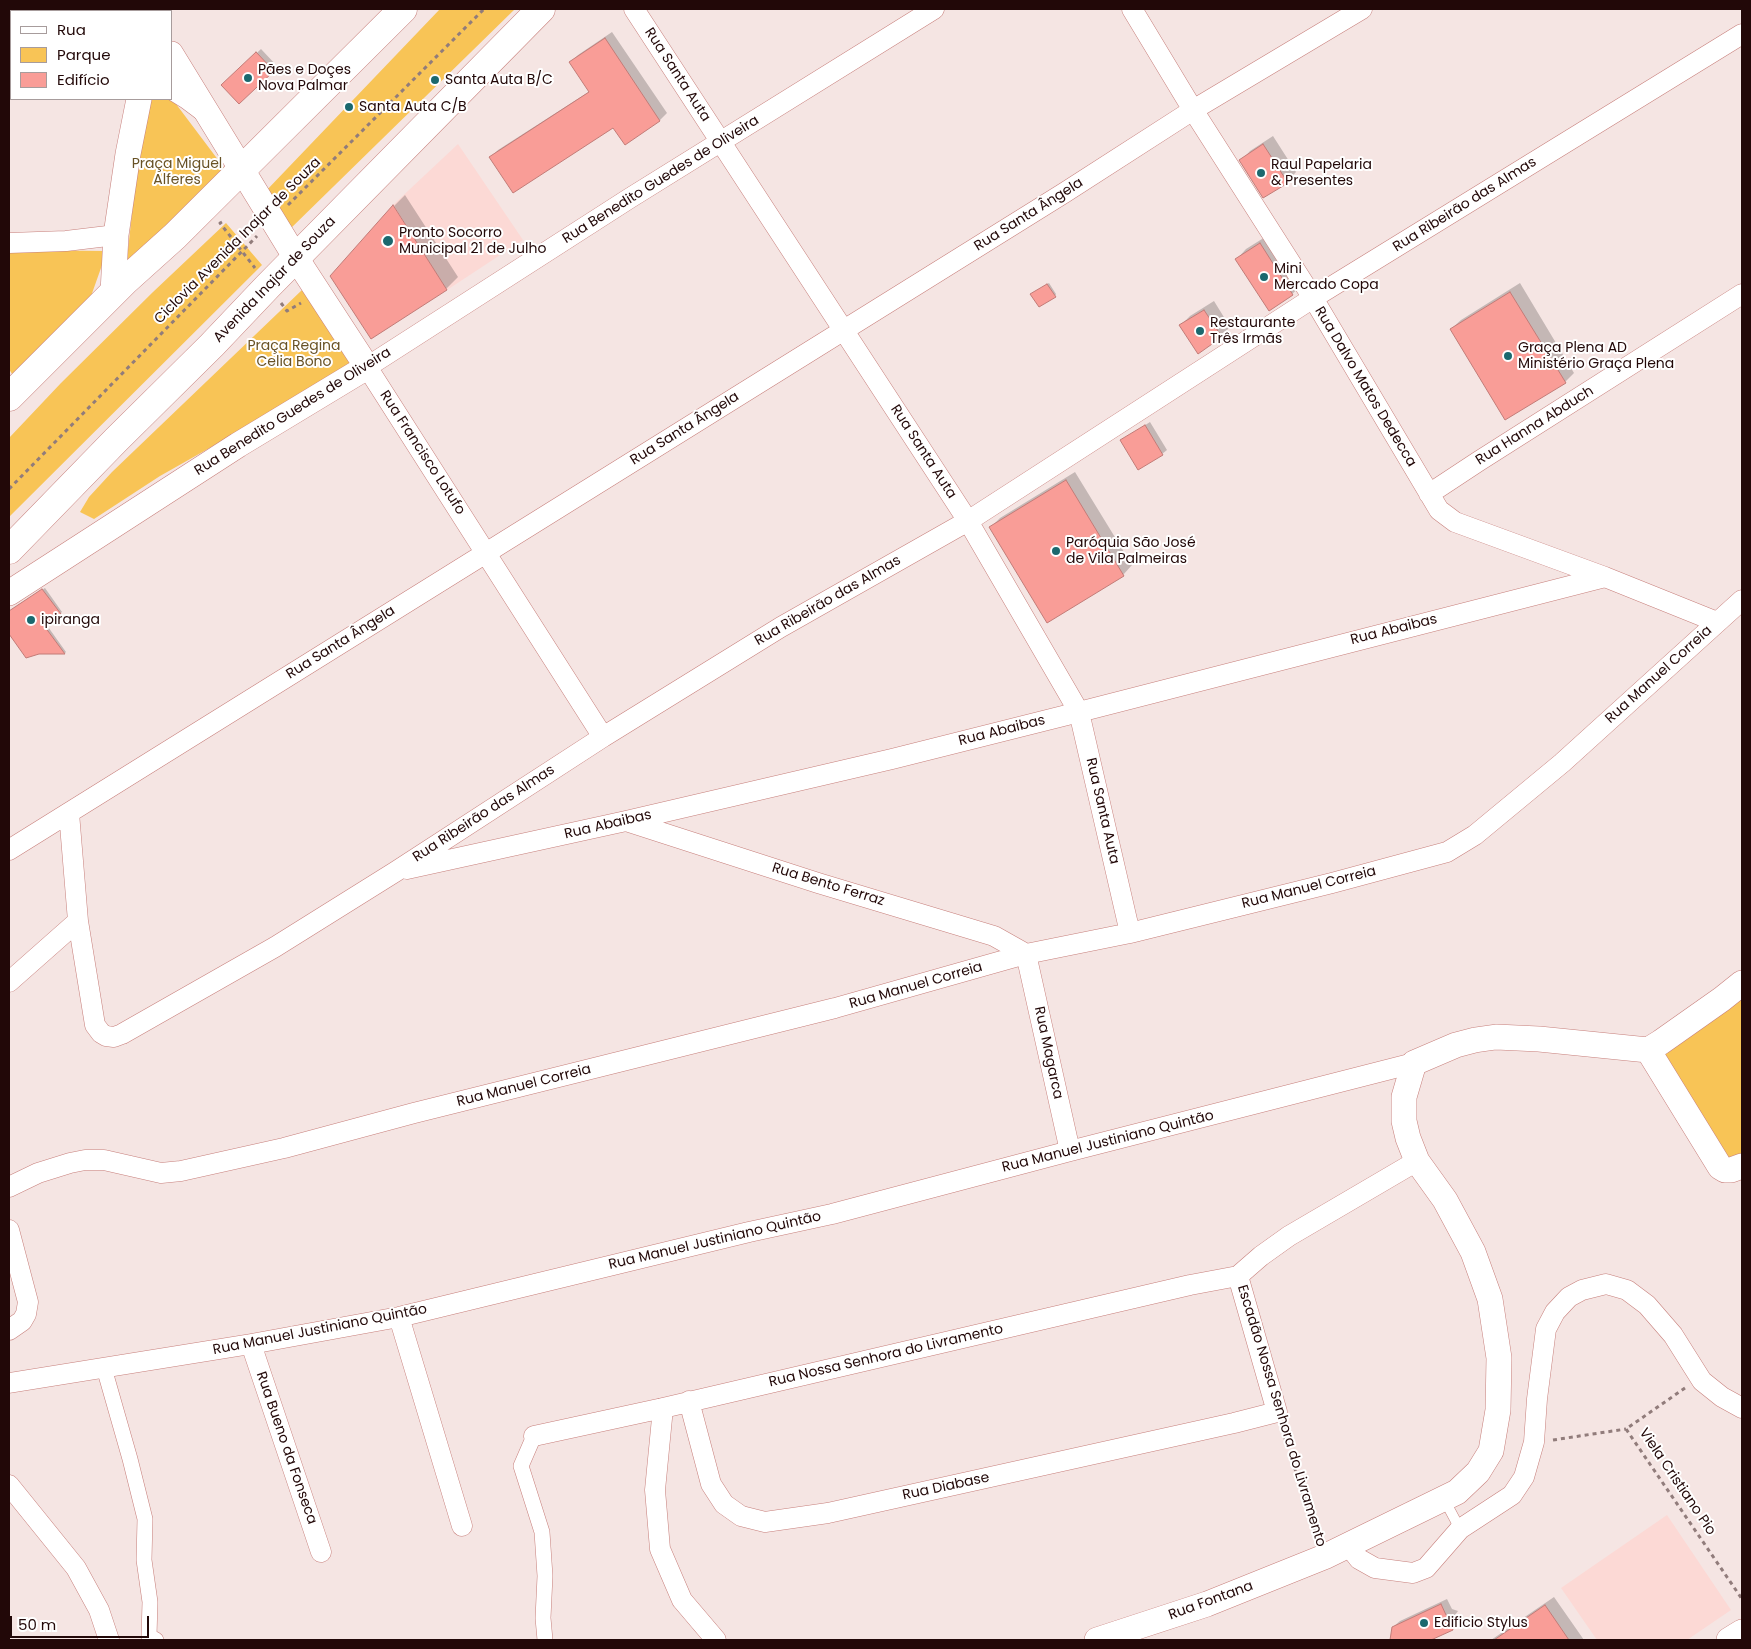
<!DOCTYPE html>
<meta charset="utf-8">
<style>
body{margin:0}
#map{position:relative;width:1751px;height:1649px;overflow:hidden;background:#f5e5e3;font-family:Poppins,sans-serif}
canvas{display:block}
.frame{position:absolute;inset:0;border:10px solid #220808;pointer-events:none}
.legend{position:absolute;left:10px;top:10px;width:162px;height:90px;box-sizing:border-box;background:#fff;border:1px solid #a79c9c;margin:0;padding:6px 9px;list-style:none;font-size:15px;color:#220808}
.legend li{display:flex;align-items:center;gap:10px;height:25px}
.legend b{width:25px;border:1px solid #a79c9c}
.scale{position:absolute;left:10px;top:1616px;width:139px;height:22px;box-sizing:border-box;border:2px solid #220808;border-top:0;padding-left:6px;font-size:15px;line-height:18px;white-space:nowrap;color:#220808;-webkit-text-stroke:4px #fff;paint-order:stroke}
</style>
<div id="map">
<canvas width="1751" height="1649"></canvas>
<div class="frame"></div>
<ul class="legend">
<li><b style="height:6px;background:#fff"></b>Rua</li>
<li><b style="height:14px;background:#f8c456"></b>Parque</li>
<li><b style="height:14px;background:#f99d97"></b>Edifício</li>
</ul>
<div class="scale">50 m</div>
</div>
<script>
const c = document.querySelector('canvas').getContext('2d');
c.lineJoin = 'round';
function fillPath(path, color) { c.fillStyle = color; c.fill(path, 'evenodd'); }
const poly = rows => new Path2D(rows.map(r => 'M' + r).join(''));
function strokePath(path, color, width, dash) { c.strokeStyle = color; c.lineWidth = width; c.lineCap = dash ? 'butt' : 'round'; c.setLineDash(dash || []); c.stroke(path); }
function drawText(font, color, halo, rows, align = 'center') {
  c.font = font + ' Poppins,sans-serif'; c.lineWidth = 4; c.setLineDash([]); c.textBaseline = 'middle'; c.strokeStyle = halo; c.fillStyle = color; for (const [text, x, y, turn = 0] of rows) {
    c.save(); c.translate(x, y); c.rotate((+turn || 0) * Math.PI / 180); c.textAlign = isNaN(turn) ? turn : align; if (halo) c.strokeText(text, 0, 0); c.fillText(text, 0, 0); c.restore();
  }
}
fillPath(poly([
 [458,144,523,240,447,290,393,205],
 [1667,1515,1731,1610,1687,1640,1597,1640,1561,1588]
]), '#fcd9d5');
fillPath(poly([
 [440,9,515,9,288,231,264,193],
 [149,99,173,100,231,177,125,277,138,159],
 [226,223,262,265,9,517,9,438,61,383,153,292],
 [9,250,107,251,84,316,17,382,9,369],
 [302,290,353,367,160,476,94,519,80,512,89,497,112,472],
 [1742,978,1742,1166,1725,1170,1648,1050]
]), '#f8c456');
fillPath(poly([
 [612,32,667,113,660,120,625,143,614,126,491,157,498,150,590,91,571,62,578,55],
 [261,49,277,66,239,102,223,85],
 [1273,136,1296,172,1287,182,1241,161,1250,151],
 [405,195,458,277,446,289,394,206],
 [1270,234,1302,285,1292,294,1237,259,1246,249],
 [1049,283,1056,294,1055,296,1033,293],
 [1520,283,1574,373,1565,382,1451,329,1461,320],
 [1214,301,1230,327,1221,336,1181,325,1190,316],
 [1150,422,1167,450,1162,454,1122,440],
 [1075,472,1132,565,1123,575,990,528,1000,518],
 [45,588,62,612,46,624,66,652,65,653,39,653,27,656,9,632,9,611],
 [1554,1597,1584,1640,1491,1640],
 [1447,1599,1452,1609,1458,1611,1455,1615,1459,1623,1453,1629,1428,1640,1393,1640,1392,1637,1393,1627,1400,1621]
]), '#0003');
const building = poly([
 [605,38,660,121,625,145,613,128,513,193,489,157,589,92,569,62,605,38],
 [256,52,274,71,239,104,221,85,256,52],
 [1263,144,1288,183,1263,198,1239,160,1263,144],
 [393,205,447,290,371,339,330,276,393,205],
 [1260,243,1293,295,1269,311,1235,259,1260,243],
 [1047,284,1056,297,1039,307,1030,294,1047,284],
 [1510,292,1566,383,1505,420,1450,329,1510,292],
 [1204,310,1222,337,1198,354,1179,325,1204,310],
 [1145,425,1163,455,1138,470,1120,440,1145,425],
 [1066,480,1124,576,1047,623,989,527,1066,480],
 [42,589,61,614,45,627,65,654,39,654,26,658,9,634,9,611,42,589],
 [1441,1604,1446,1615,1452,1617,1450,1622,1453,1630,1431,1640,1390,1640,1392,1627,1441,1604],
 [1545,1605,1569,1640,1494,1640,1545,1605]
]);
fillPath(building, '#f99d97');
strokePath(building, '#c27b77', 1);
const service = poly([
 [1444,1499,1460,1529]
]);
const pedestrian = poly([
 [104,1368,130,1459,145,1519,144,1560,150,1602,149,1636,156,1640],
 [534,1436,521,1466,542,1532,545,1576,543,1618,545,1640]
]);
const minor = poly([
 [634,9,968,521,1079,712,1130,933],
 [1132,9,1193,110,1313,298,1439,510,1455,522,1605,577,1717,622],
 [9,74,11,74],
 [171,89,187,99,203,111],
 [9,243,66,241,116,235],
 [1429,494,1479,461,1742,294],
 [603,737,367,367,630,198,934,9],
 [69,813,78,921,95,1025,101,1033,106,1036,114,1037,122,1034,275,947,395,872,603,737,781,627,968,521,1313,298,1742,34],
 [626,821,818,883,994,936,1026,954,1070,1151],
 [9,850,1064,193,1193,110,1362,9],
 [407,869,626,821,892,759,1079,712,1605,577],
 [9,982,78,921],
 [9,1187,38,1173,70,1163,85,1160,104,1160,161,1173,181,1171,284,1148,414,1113,835,1008,1026,954,1130,933,1332,883,1447,852,1475,835,1562,763,1742,600],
 [9,1230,28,1302,26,1314,22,1321,9,1330],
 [399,1317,462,1526],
 [251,1344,321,1552],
 [9,1383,251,1344,399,1317,749,1232,832,1214,1070,1151,1414,1063],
 [689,1401,711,1484,724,1504,741,1516,765,1522,828,1513,1234,1423,1277,1412,1238,1276],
 [663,1408,655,1490,660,1549,682,1600,716,1640],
 [534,1436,663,1408,1190,1285,1238,1276,1261,1256,1289,1236,1417,1161],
 [9,1485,76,1568,99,1610,109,1640],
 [1348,1545,1359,1559,1375,1568,1413,1573,1426,1568,1460,1529,1512,1495,1524,1477,1534,1442,1537,1399,1546,1329,1555,1312,1569,1297,1582,1290,1606,1284,1627,1290,1647,1305,1673,1335,1702,1381,1722,1397,1742,1408]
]);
const tertiary = poly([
 [144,9,146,11],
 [113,293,116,235,128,154,139,99],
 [9,593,238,445,367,367,296,258,171,54],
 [1648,1050,1720,1167,1725,1170,1731,1170,1742,1166],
 [1648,1050,1661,1042,1722,999,1742,983],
 [1097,1640,1207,1604,1324,1557,1457,1492,1478,1472,1491,1451,1498,1410,1499,1358,1490,1299,1473,1252,1445,1200,1417,1161,1408,1138,1404,1121,1404,1097,1414,1063,1456,1045,1475,1040,1496,1037,1539,1039,1648,1050],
 [1729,1640,1742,1632]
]);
const primary = poly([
 [9,397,125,281,175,236,403,9],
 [9,550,116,440,212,345,268,286,541,9]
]);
strokePath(service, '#c77f7b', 11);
strokePath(pedestrian, '#c77f7b', 16);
strokePath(minor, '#c77f7b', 21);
strokePath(tertiary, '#c77f7b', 26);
strokePath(primary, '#c77f7b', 29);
strokePath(poly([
 [288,205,484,9],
 [222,222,220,223,255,268],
 [281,303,287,311,301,303],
 [9,489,257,236],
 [1685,1388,1626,1429,1742,1599],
 [1282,1429,1317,1537],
 [1553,1440,1626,1429]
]), '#917c7b', 3, [4, 4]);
strokePath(service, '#fff', 10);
strokePath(pedestrian, '#fff', 15);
strokePath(minor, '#fff', 20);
strokePath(tertiary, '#fff', 25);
strokePath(primary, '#fff', 28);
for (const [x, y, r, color] of [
 [248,78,5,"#1b686e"],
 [435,80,5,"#1b686e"],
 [349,107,5,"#1b686e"],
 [1261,173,5,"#1b686e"],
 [388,241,6,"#1b686e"],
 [1264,277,5,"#1b686e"],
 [1200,331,5,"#1b686e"],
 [1508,356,5,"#1b686e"],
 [1056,551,5,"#1b686e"],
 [31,620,5,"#1b686e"],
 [1424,1623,5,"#1b686e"]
]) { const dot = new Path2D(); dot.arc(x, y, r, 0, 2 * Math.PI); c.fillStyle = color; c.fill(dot); strokePath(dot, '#fff', 2); }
drawText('14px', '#220808', '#fff', [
 ["Pães e Doçes",258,70],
 ["Nova Palmar",258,86],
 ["Santa Auta B/C",445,80],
 ["Santa Auta C/B",359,107],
 ["Raul Papelaria",1271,165],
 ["& Presentes",1271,181],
 ["Pronto Socorro",399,233],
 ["Municipal 21 de Julho",399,249],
 ["Mini",1274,269],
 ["Mercado Copa",1274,285],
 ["Restaurante",1210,323],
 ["Três Irmãs",1210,339],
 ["Graça Plena AD",1518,348],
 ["Ministério Graça Plena",1518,364],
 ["Paróquia São José",1066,543],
 ["de Vila Palmeiras",1066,559],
 ["ipiranga",41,620],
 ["Edificio Stylus",1434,1623]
], 'left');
drawText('14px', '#220808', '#fff', [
 ["Rua Santa Auta",677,75,57],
 ["Rua Benedito Guedes de Oliveira",661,180,-32],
 ["Rua Ribeirão das Almas",1465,205,-32],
 ["Rua Santa Ângela",1029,215,-32],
 ["Ciclovia Avenida Inajar de Souza",238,241,-45],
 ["Avenida Inajar de Souza",275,280,-46],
 ["Rua Dalvo Matos Dedecca",1365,387,59],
 ["Rua Benedito Guedes de Oliveira",293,412,-32],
 ["Rua Hanna Abduch",1535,426,-32],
 ["Rua Santa Ângela",685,429,-32],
 ["Rua Santa Auta",923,452,57],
 ["Rua Francisco Lotufo",422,453,57],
 ["Rua Ribeirão das Almas",828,601,-30],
 ["Rua Abaibas",1394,630,-14],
 ["Rua Santa Ângela",341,643,-32],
 ["Rua Manuel Correia",1659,675,-42],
 ["Rua Abaibas",1002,731,-14],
 ["Rua Santa Auta",1102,811,77],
 ["Rua Ribeirão das Almas",484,814,-33],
 ["Rua Abaibas",608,825,-13],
 ["Rua Bento Ferraz",828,885,17],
 ["Rua Manuel Correia",1309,888,-14],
 ["Rua Manuel Correia",916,986,-16],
 ["Rua Magarca",1048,1053,78],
 ["Rua Manuel Correia",524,1086,-14],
 ["Rua Manuel Justiniano Quintão",1108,1142,-14],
 ["Rua Manuel Justiniano Quintão",715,1241,-13],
 ["Rua Manuel Justiniano Quintão",320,1330,-11],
 ["Rua Nossa Senhora do Livramento",886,1356,-13],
 ["Escadão Nossa Senhora do Livramento",1281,1416,73],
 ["Rua Bueno da Fonseca",286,1448,71],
 ["Viela Cristiano Pio",1677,1482,56],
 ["Rua Diabase",946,1487,-12],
 ["Rua Fontana",1211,1601,-20]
]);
drawText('14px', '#685226', '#fff', [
 ["Praça Miguel",177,164],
 ["Alferes",177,180],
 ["Praça Regina",294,346],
 ["Celia Bono",294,362]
]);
</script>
